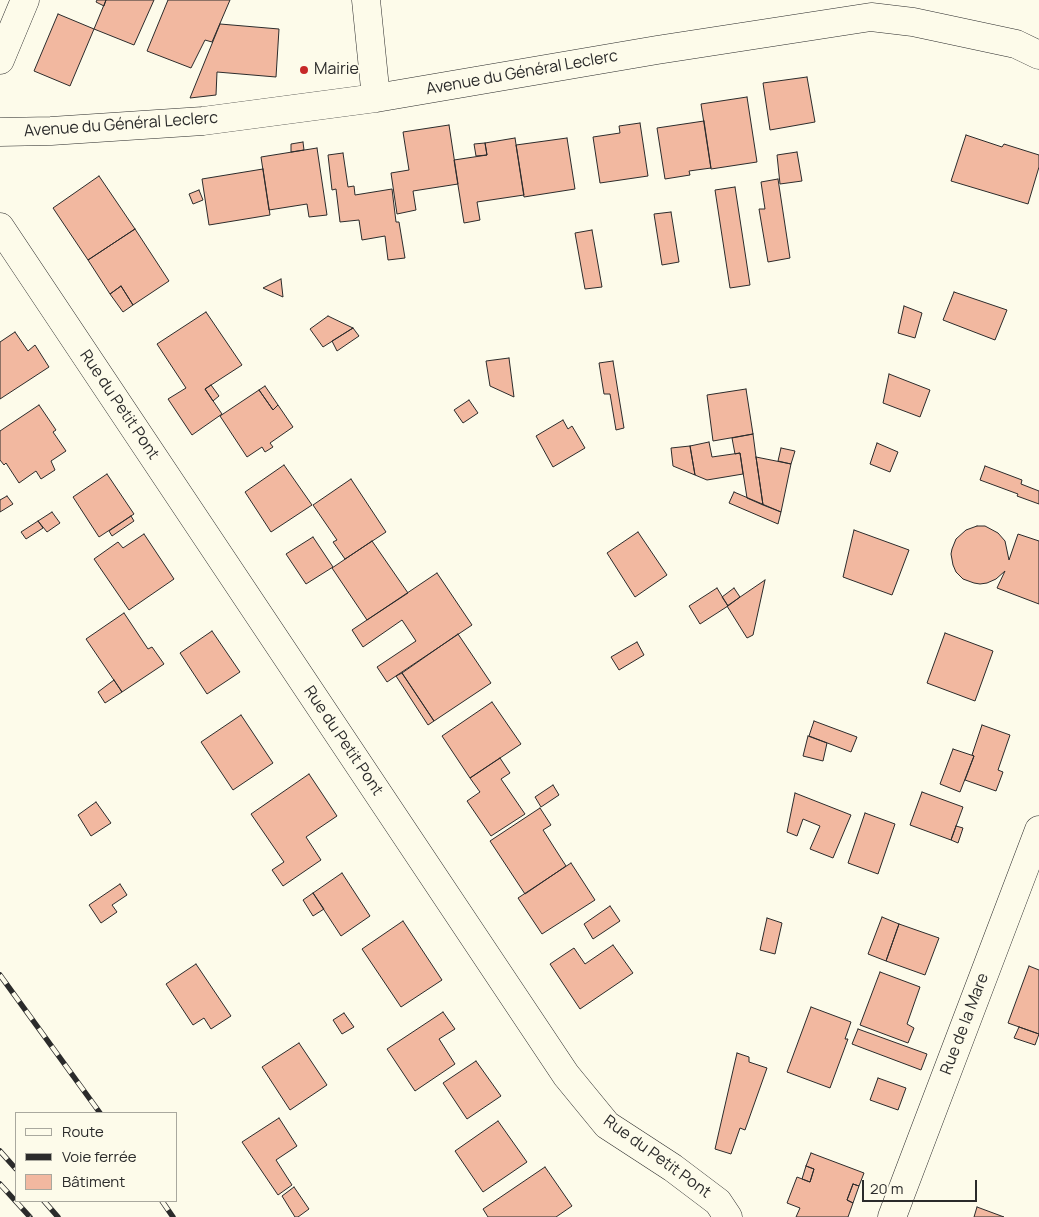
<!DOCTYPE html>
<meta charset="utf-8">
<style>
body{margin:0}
#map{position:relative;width:1039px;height:1217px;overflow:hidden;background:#fdfbea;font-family:Manrope,sans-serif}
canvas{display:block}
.legend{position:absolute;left:15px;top:1112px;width:162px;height:90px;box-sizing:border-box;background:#fdfbea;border:1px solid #a9a89e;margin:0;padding:6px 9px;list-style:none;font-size:15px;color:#2b2b2b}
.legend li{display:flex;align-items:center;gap:10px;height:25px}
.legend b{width:25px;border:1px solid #a9a89e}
.scale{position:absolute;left:862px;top:1180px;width:115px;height:22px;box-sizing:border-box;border:2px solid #2b2b2b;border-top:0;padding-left:6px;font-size:15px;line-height:18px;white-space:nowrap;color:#2b2b2b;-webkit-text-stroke:4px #fdfbea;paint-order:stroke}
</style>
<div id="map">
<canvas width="1039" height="1217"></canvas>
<ul class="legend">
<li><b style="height:6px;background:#fdfbea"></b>Route</li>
<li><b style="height:6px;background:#2b2b2b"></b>Voie ferrée</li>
<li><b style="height:14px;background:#f2b8a0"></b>Bâtiment</li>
</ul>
<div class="scale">20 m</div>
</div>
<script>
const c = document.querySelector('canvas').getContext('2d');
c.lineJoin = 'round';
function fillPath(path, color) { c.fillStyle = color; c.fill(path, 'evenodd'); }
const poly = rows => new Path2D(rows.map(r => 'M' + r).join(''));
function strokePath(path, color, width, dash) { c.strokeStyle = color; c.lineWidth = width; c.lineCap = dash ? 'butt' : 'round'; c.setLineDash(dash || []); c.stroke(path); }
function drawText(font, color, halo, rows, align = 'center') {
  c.font = font + ' Manrope,sans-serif'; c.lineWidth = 4; c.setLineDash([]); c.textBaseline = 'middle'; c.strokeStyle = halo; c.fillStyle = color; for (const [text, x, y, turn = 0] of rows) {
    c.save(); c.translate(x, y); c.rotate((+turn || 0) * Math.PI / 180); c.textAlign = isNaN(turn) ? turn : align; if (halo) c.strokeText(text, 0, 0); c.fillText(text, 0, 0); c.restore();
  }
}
const building = poly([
 [97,0,106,0,104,6,96,2,97,0],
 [106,0,154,0,134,45,94,29,106,0],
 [168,0,230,0,212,42,205,40,191,68,147,51,168,0],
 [58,14,94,29,70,86,34,71,58,14],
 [220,24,279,29,276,77,217,72,216,95,190,98,220,24],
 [807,77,815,122,770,130,763,83,807,77],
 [747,97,757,162,711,169,701,104,747,97],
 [704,121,711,168,689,171,690,175,665,179,657,128,704,121],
 [640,123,648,176,600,183,593,137,620,133,619,126,640,123],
 [449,125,458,184,413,191,416,210,397,214,391,173,409,170,403,132,449,125],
 [966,135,1002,147,1004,144,1039,155,1039,167,1028,204,951,181,966,135],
 [515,138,524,195,477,202,480,220,464,223,454,160,487,155,485,143,515,138],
 [567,138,575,189,524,197,516,145,567,138],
 [303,142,304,150,291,152,291,144,303,142],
 [485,143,487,155,476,156,474,144,485,143],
 [317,148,327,215,309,217,307,204,269,210,261,157,317,148],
 [797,152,802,181,780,184,777,155,797,152],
 [343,153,348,187,354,186,355,195,392,189,396,222,399,222,405,258,388,260,385,236,362,240,359,220,340,222,336,189,332,190,328,155,343,153],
 [263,169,270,215,209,225,202,179,263,169],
 [99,176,135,229,88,260,53,208,99,176],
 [778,179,790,258,768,262,759,209,765,209,761,182,778,179],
 [735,187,750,285,730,288,715,190,735,187],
 [199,190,203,200,193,204,189,194,199,190],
 [671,212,679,262,662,265,654,214,671,212],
 [135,229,169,281,133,305,121,286,110,294,88,260,135,229],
 [592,230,602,287,585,289,575,233,592,230],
 [281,279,283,297,263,288,281,279],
 [121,286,133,305,123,312,110,294,121,286],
 [954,292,1007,310,995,340,943,320,954,292],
 [904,306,922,313,915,338,898,333,904,306],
 [206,312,242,365,205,389,222,414,192,435,168,399,186,388,157,344,206,312],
 [328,316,353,328,323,347,310,329,328,316],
 [353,328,359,336,337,351,332,341,353,328],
 [15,332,28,351,35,345,49,367,0,399,0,342,15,332],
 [509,358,514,397,490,386,486,361,509,358],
 [613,361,624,428,616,430,610,394,604,394,599,363,613,361],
 [889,374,930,390,920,417,883,403,889,374],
 [211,385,219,396,213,401,205,389,211,385],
 [265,386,278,405,273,410,259,390,265,386],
 [746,389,753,434,713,441,707,395,746,389],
 [259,390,273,410,278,405,293,427,270,443,273,447,265,452,262,447,247,457,220,416,259,390],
 [469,400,478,413,463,423,454,410,469,400],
 [39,405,56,430,53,432,66,451,51,461,55,470,41,479,36,471,19,483,6,463,4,465,0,460,0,431,39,405],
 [563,420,568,429,572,426,585,448,553,467,536,436,563,420],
 [753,434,756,457,763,505,747,498,740,453,735,454,732,438,753,434],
 [709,442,712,457,740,453,743,474,707,480,695,475,690,446,709,442],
 [877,443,898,452,890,472,870,464,877,443],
 [690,446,695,475,673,466,671,448,690,446],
 [781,448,795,451,791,464,778,461,781,448],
 [756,457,791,464,781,512,763,505,756,457],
 [284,465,312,505,271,532,245,492,284,465],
 [985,466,1022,480,1021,484,1039,491,1039,504,1017,496,1018,494,980,480,985,466],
 [107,474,134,514,99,537,73,497,107,474],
 [351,479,386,532,345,559,333,542,337,540,313,505,351,479],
 [734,492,781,512,778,524,729,503,734,492],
 [7,496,13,504,0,512,0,500,7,496],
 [52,512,60,523,47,532,38,521,52,512],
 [131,516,134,521,112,536,109,531,131,516],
 [38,521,43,528,26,539,21,532,38,521],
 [977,526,985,526,998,533,1005,541,1009,560,1018,534,1039,541,1039,604,997,588,1005,571,996,579,987,583,980,584,974,583,963,579,956,572,953,565,951,554,952,549,956,539,966,530,977,526],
 [854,530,909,550,892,595,843,577,854,530],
 [638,532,667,575,635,597,607,553,638,532],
 [144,534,174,579,129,610,94,559,118,542,123,548,144,534],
 [313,537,333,567,306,584,286,554,313,537],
 [372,541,408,593,367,620,332,568,372,541],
 [437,573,472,625,387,682,377,667,416,641,402,620,363,647,352,630,437,573],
 [765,580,753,635,747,638,727,606,765,580],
 [717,588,728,606,700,624,689,606,717,588],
 [734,588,740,597,728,606,722,597,734,588],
 [124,613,148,649,152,647,164,664,122,692,86,639,124,613],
 [212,631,240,672,207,694,180,653,212,631],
 [945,633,993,651,975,701,927,683,945,633],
 [458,634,491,683,434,721,402,673,458,634],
 [637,642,644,655,619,670,611,657,637,642],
 [402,673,434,721,428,725,396,676,402,673],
 [114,680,122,692,105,703,98,692,114,680],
 [492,702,521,744,470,778,442,736,492,702],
 [241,715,273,763,233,790,201,742,241,715],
 [814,721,857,737,851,752,809,736,814,721],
 [982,725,1010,735,998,770,1003,772,996,791,965,780,974,756,972,755,982,725],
 [808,736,827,743,823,761,803,756,808,736],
 [953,749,974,756,960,792,940,784,953,749],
 [500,758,510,773,501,779,525,814,491,836,467,801,480,792,470,778,500,758],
 [309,774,337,816,306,837,321,860,283,886,272,870,284,862,251,814,309,774],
 [553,785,559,795,541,807,535,797,553,785],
 [922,792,963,807,951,840,910,825,922,792],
 [795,793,851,815,833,858,810,849,820,826,803,819,797,836,787,832,795,793],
 [96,802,111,823,91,836,78,815,96,802],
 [540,808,551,825,543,830,566,866,525,894,490,841,540,808],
 [865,813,895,824,878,874,848,863,865,813],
 [956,826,963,828,958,843,951,840,956,826],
 [571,863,595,900,542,934,518,898,571,863],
 [342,873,370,916,341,936,313,893,342,873],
 [120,884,127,895,112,905,117,912,101,923,89,905,120,884],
 [313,893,324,909,313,916,303,900,313,893],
 [610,906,620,921,593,939,584,924,610,906],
 [882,917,899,924,886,961,868,954,882,917],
 [767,918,782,923,775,954,760,950,767,918],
 [403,921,442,980,401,1007,362,949,403,921],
 [899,924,939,938,925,975,886,961,899,924],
 [613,945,633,973,580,1009,550,964,574,948,585,964,613,945],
 [196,964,231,1016,211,1029,204,1018,193,1025,166,984,196,964],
 [1029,966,1039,970,1039,1034,1008,1023,1029,966],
 [880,972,920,987,907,1024,914,1028,908,1043,860,1025,880,972],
 [811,1007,851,1022,845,1039,848,1039,830,1088,787,1072,811,1007],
 [443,1012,455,1029,439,1039,455,1064,415,1091,387,1049,443,1012],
 [344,1013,354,1027,342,1034,333,1020,344,1013],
 [1019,1027,1039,1034,1035,1045,1014,1038,1019,1027],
 [858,1029,927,1054,921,1070,852,1044,858,1029],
 [299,1043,327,1085,290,1110,262,1067,299,1043],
 [737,1053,749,1057,749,1062,767,1068,745,1130,740,1128,731,1154,715,1149,737,1053],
 [476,1061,501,1096,467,1119,443,1083,476,1061],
 [878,1078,906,1088,898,1110,870,1100,878,1078],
 [279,1118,297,1146,276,1160,292,1185,278,1195,242,1142,279,1118],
 [498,1121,527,1162,483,1192,455,1151,498,1121],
 [811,1153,864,1173,859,1186,853,1184,847,1200,853,1203,848,1217,796,1217,800,1208,787,1203,797,1177,810,1182,814,1169,806,1166,811,1153],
 [806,1166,814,1169,810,1182,802,1179,806,1166],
 [545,1167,572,1206,556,1217,488,1217,483,1209,545,1167],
 [853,1184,859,1186,853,1203,847,1200,853,1184],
 [294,1187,309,1209,298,1217,295,1217,282,1196,294,1187],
 [977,1207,1004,1217,974,1217,977,1207]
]);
fillPath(building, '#f2b8a0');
strokePath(building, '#2b2b2b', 1);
const minor = poly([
 [366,0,376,98],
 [0,60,25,0],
 [0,132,51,131,203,121,376,98,657,50,871,17,913,22,1016,44,1039,55],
 [0,227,566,1075,607,1125,673,1168,718,1202,728,1217],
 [892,1217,1039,830]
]);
strokePath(minor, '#2b2b2b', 29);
strokePath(minor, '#fdfbea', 28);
const rail = poly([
 [0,975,100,1113],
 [0,1151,16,1169],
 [0,1184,30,1217],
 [44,1201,58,1217],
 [162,1201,173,1217]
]);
strokePath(rail, '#2b2b2b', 5.5);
strokePath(rail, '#fdfbea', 4, [11]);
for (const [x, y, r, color] of [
 [304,70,5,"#c62828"]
]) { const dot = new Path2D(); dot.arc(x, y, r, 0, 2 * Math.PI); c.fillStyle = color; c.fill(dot); strokePath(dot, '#fdfbea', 2); }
drawText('16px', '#2b2b2b', '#fdfbea', [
 ["Mairie",314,70]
], 'left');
drawText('16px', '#2b2b2b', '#fdfbea', [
 ["Avenue du Général Leclerc",522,73,-10],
 ["Avenue du Général Leclerc",121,125,-4],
 ["Rue du Petit Pont",119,405,56],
 ["Rue du Petit Pont",343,741,56],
 ["Rue de la Mare",965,1024,-69],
 ["Rue du Petit Pont",657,1157,36]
]);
</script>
